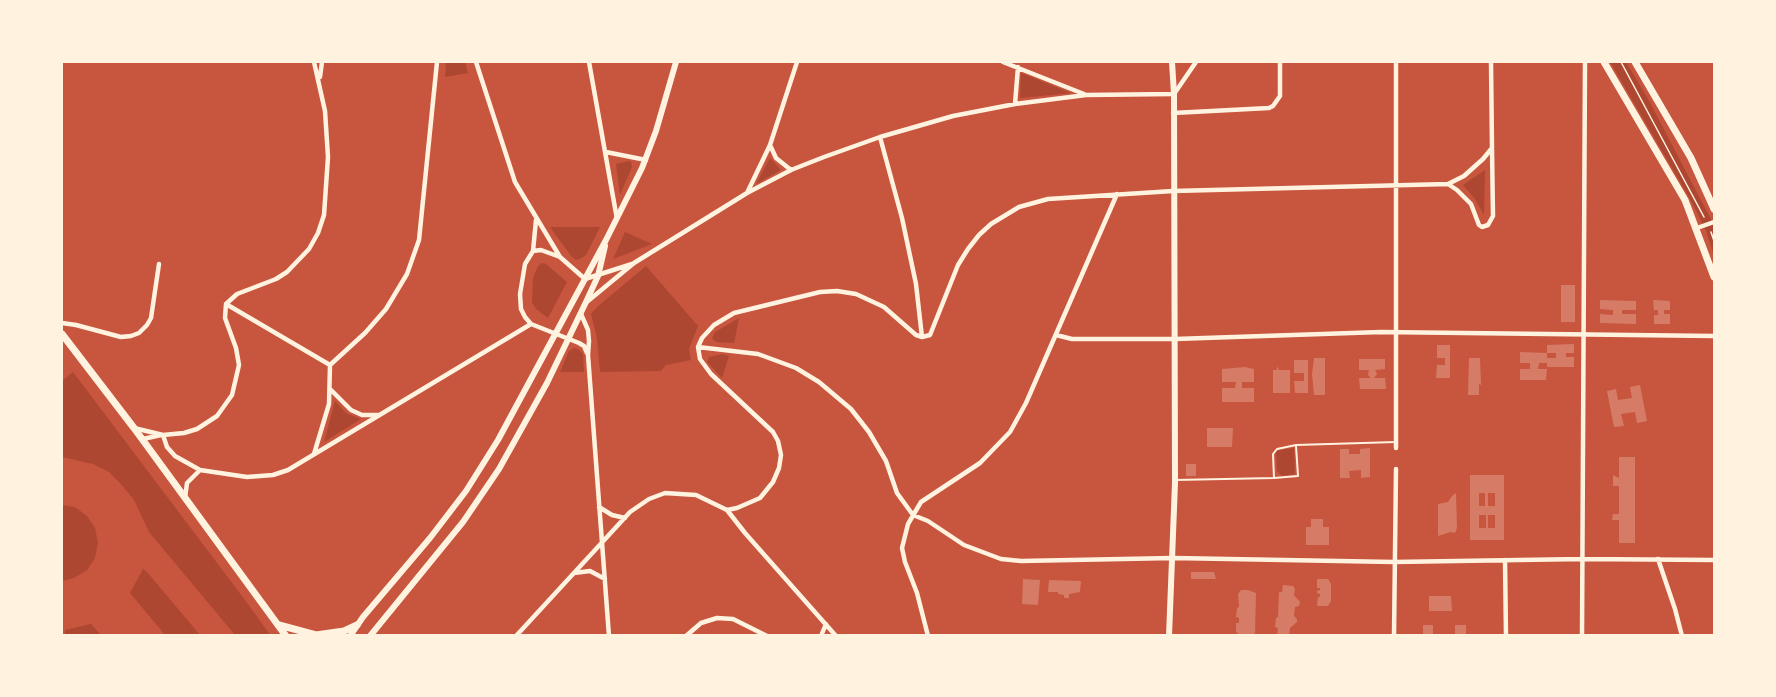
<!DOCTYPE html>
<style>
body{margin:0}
#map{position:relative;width:1776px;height:697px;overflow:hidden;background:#c8553d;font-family:"PT Sans",sans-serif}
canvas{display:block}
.frame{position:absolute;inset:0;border:63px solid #fff3e0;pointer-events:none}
</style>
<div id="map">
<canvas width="1776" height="697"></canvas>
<div class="frame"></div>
</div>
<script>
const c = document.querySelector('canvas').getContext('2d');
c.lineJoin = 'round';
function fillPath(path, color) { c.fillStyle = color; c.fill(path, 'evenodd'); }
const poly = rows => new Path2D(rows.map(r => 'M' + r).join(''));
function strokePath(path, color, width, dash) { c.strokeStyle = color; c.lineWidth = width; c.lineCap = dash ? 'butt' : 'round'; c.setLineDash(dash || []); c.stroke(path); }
fillPath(poly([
 [446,62,465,62,468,73,445,77],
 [1610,62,1626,62,1647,97,1714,225,1714,256,1706,231,1690,199],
 [1021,73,1071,93,1020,98],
 [770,158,781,170,756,184],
 [629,161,631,162,632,167,620,195,616,164],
 [1485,170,1484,215,1475,199,1463,185],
 [550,227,600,227,586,255,580,259,576,260,571,256],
 [625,232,652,244,613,259],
 [542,263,546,264,567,282,548,318,536,309,532,302,533,278,538,266],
 [646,266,698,326,689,349,691,360,666,365,661,371,600,372,597,338,591,314,597,307],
 [739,318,734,343,716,342,712,338,715,332],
 [574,348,578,349,583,354,584,372,560,372,569,351],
 [723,354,729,356,722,378,707,362,709,357],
 [73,372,248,604,270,635,235,635,149,532,134,500,121,484,109,472,93,464,62,457,62,381],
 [335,401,346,413,361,419,324,442],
 [1294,448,1295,474,1282,476,1277,471,1276,451],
 [62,505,75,507,87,516,95,528,98,543,95,558,87,570,74,578,62,581],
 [143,569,147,572,200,635,165,635,130,593],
 [91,624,101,635,67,635,65,634,65,630]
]), '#ae4732');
fillPath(poly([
 [1561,285,1575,285,1575,322,1561,322],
 [1600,300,1636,301,1636,310,1622,310,1622,314,1636,314,1636,324,1600,323,1600,314,1613,315,1613,310,1600,309],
 [1653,300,1670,301,1670,310,1664,310,1664,314,1670,314,1670,324,1654,324,1654,315,1658,315,1658,310,1654,310],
 [1574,344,1574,353,1566,353,1566,357,1574,357,1574,367,1547,367,1547,363,1539,363,1538,369,1547,369,1546,380,1520,380,1520,369,1530,369,1530,363,1520,363,1520,352,1547,353,1547,345],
 [1547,353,1556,353,1556,358,1547,358],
 [1437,345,1450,345,1450,378,1436,378,1437,365,1445,365,1445,358,1437,358],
 [1314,358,1325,358,1325,395,1314,395,1312,374],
 [1469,358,1480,358,1481,385,1479,384,1479,395,1468,395],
 [1359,359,1385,359,1385,369,1375,370,1377,374,1374,378,1385,378,1386,389,1360,389,1359,378,1371,378,1368,375,1369,370,1359,370],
 [1294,360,1308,360,1308,393,1295,393,1294,381,1304,381,1304,373,1294,373],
 [1277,366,1279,370,1290,370,1290,393,1273,393,1273,370,1277,370],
 [1245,367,1254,369,1254,382,1242,382,1242,388,1254,388,1254,402,1222,402,1222,388,1235,388,1236,382,1222,382,1222,369],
 [1640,385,1647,421,1637,423,1635,412,1621,414,1624,426,1614,427,1607,391,1616,389,1618,400,1632,398,1630,387],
 [1207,428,1233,428,1232,447,1207,447],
 [1370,448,1370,477,1361,478,1361,470,1349,471,1350,478,1340,478,1340,449,1349,449,1349,454,1360,454,1360,449],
 [1619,457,1635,457,1635,543,1619,543,1619,520,1612,520,1613,514,1619,514,1619,486,1613,486,1613,475,1619,478],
 [1186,464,1196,464,1196,476,1186,476],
 [1470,475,1504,475,1504,540,1470,540],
 [1479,493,1485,493,1485,506,1479,506],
 [1488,493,1495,493,1495,506,1488,506],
 [1479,515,1486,515,1486,528,1479,528],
 [1488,515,1495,515,1495,528,1488,528],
 [1456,493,1457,528,1455,533,1451,532,1438,536,1438,504,1448,502,1452,496],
 [1311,519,1323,519,1323,527,1329,527,1329,545,1306,545,1306,527,1311,527],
 [1191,572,1214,572,1216,579,1191,579],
 [1023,579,1040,580,1038,605,1022,604],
 [1317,579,1328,579,1331,584,1331,601,1328,606,1317,606,1318,597,1320,597,1320,594,1317,593,1317,591,1320,590,1320,588,1317,588],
 [1049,580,1081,581,1080,592,1069,594,1069,598,1064,598,1064,595,1058,594,1058,592,1048,592],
 [1283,585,1293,586,1295,589,1294,595,1300,602,1299,606,1295,607,1294,616,1297,619,1297,622,1290,628,1289,636,1277,636,1278,628,1275,627,1276,618,1278,617,1279,592,1282,592],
 [1241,590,1248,590,1256,593,1255,633,1252,635,1239,635,1236,631,1236,623,1239,623,1239,618,1236,617,1237,608,1239,607,1238,594],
 [1429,596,1451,596,1452,611,1429,611],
 [1423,625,1433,625,1433,636,1423,636],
 [1455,625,1466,625,1466,636,1455,636]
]), '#d67c66');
strokePath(poly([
 [1621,62,1704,217],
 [1711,232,1714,241]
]), '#fff3e0', 1.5);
strokePath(poly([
 [1274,478,1298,476,1296,446],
 [1175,480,1274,478,1273,454,1277,449,1296,445,1396,442]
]), '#fff3e0', 2);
strokePath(poly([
 [476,62,515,182,560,257],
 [589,62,617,219],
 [1003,62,1084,94],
 [320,77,322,62],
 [1015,104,1018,67],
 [1173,113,1269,108,1273,106,1280,96,1280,62],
 [880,137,902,218,916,284,922,337],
 [770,145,776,158,791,170],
 [606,152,646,160],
 [1448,184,1457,190,1471,204,1479,225,1482,227,1488,225,1493,216,1492,149],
 [747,193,770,145,797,62],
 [1697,228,1714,222],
 [533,251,536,220],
 [588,301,634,263,747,193,791,170,824,157,880,137,953,116,1015,104,1086,95,1174,94,1196,62],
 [226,304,330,365],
 [581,314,588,330,589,341,588,355,609,636],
 [62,323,76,325,121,337,131,336,139,333,147,325,151,318,159,264],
 [1056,335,1072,339,1175,339,1381,332,1714,336],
 [698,347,758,354,796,368,819,382,851,409,869,432,886,461,897,493,913,515,928,521,964,545,1001,559,1021,561,1173,558,1394,562,1582,559,1714,560],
 [587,353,584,346,579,343,531,324,525,317,521,309,520,294,525,264,533,251,541,250,560,257,585,279,632,264],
 [331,390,351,410,362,415,379,415],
 [134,428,163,435,184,433,197,429,217,416,232,395,239,365,236,348,225,318,226,304,237,294,276,279,287,272,309,249,318,233,324,215,328,157,325,111,314,62],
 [163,435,167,447,175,456,200,470,247,477,273,475,288,470,531,324],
 [143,439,161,435],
 [1396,448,1396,62],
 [314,454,329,404,330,365,365,333,386,309,407,274,419,240,437,62],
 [185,498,187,483,200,470],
 [599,507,612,515,625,518],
 [727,510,745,533,836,636],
 [1658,559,1675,609,1682,636],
 [1505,560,1506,636],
 [574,573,590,571,605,579],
 [516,636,630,512,649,499,665,493,696,495,727,510,737,508,760,498,773,482,779,468,781,455,778,441,773,432,711,374,700,359,698,347,702,338,714,325,734,313,820,292,837,291,856,294,884,307,916,335,922,337,930,335,958,265,968,249,979,235,991,224,1019,207,1048,199,1173,191,1448,184,1464,176,1483,159,1492,148,1491,62],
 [686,636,701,623,717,618,733,619,767,636],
 [821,636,826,624],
 [928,636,917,593,905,562,902,548,908,524,921,502,980,463,1010,432,1026,403,1117,194],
 [1394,636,1396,469],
 [1582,636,1585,62]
]), '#fff3e0', 4.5);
strokePath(poly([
 [350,636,363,617,430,538,466,491,498,440,606,240,642,168,656,131,676,62],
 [370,636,463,522,499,469,547,383,586,302,598,276,605,246],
 [1169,636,1175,483,1174,94,1172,62]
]), '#fff3e0', 6);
strokePath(poly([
 [1604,62,1685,200,1714,277],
 [1635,62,1691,158,1714,209],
 [62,334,134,428,286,636],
 [279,625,316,635,344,631,357,625]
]), '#fff3e0', 7);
</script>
